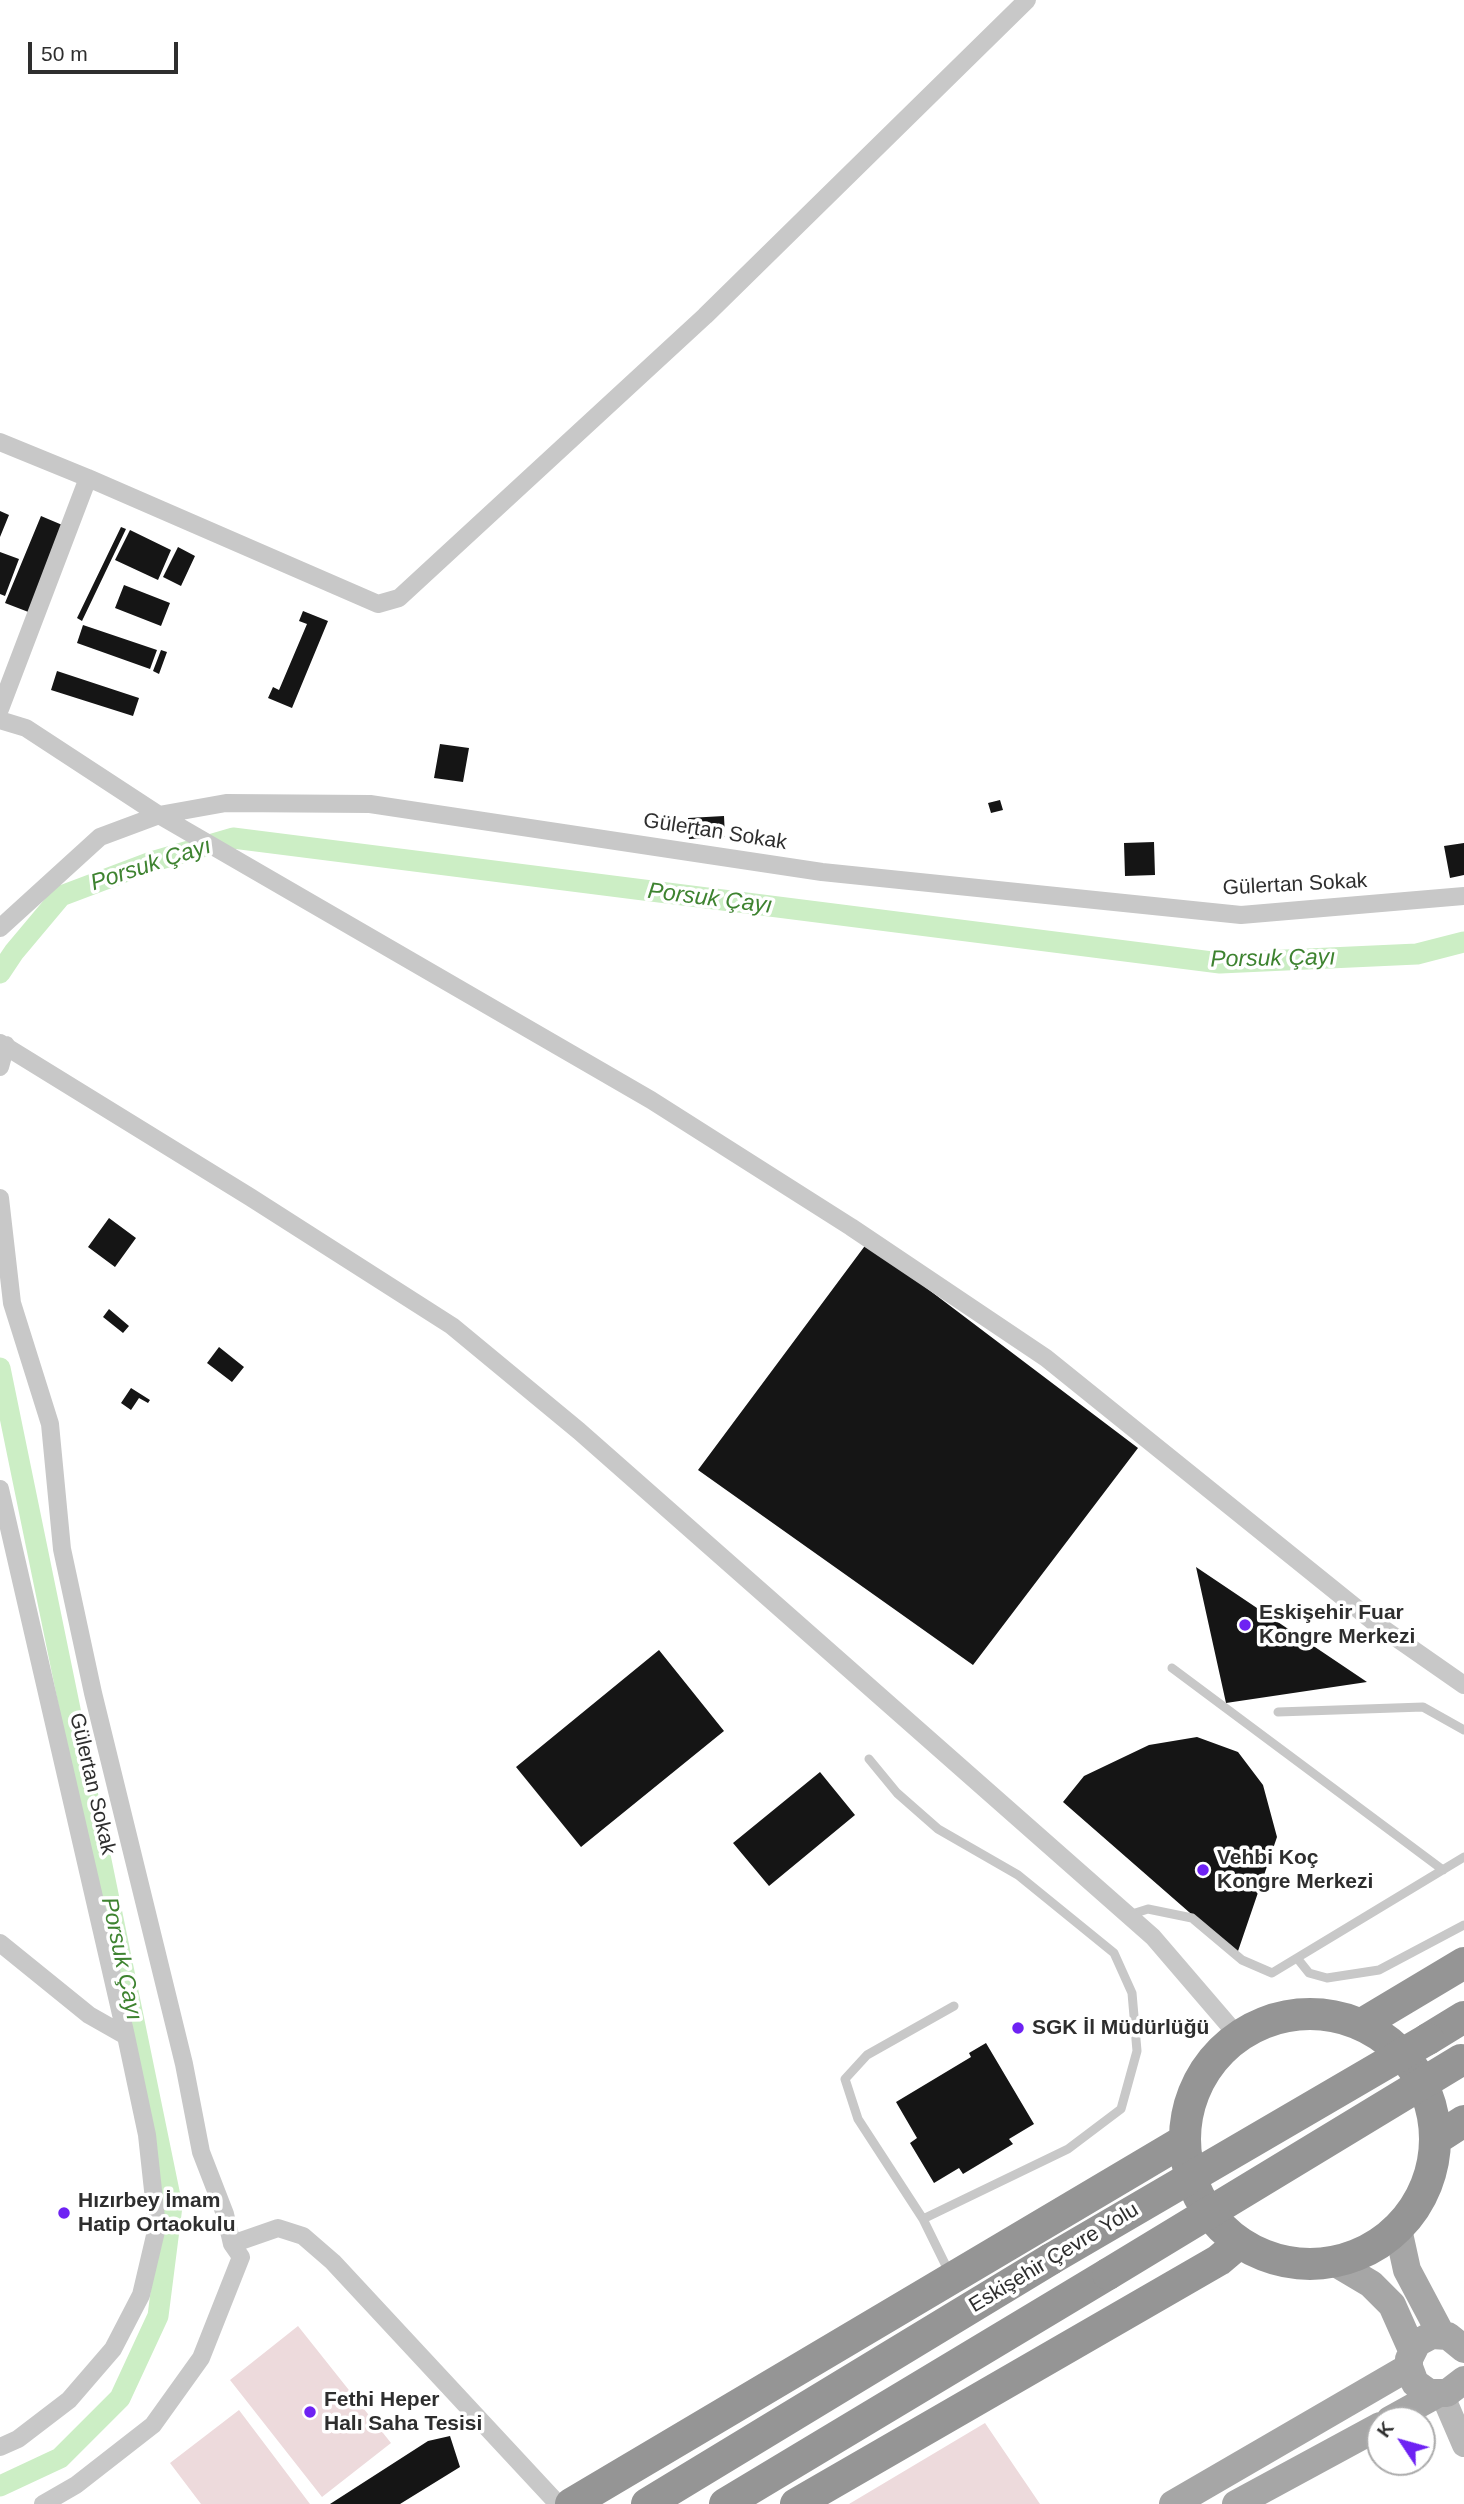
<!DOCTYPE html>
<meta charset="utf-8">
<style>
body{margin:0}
#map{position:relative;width:1464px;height:2504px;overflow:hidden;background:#fff;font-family:Helvetica,sans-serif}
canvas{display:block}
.north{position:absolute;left:1366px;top:2406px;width:70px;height:70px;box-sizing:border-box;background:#fff;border:2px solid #ababab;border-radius:50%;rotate:306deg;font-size:19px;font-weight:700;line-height:28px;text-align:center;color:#2e2e2e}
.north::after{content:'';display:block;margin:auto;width:24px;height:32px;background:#6e22f3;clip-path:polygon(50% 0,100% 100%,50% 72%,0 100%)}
.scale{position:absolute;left:28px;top:42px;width:150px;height:32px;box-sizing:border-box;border:4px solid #2e2e2e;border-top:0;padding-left:9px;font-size:21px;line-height:24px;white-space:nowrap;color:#2e2e2e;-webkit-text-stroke:5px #fff;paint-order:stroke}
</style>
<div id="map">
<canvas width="1464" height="2504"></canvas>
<div class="north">K</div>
<div class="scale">50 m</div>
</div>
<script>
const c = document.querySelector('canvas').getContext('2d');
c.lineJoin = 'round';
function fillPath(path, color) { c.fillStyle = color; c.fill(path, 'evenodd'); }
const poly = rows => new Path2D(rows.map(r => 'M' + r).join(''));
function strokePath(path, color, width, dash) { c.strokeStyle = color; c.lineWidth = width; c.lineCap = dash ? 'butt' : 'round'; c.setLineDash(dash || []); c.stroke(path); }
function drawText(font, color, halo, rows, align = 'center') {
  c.font = font + ' Helvetica,sans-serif'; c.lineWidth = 7; c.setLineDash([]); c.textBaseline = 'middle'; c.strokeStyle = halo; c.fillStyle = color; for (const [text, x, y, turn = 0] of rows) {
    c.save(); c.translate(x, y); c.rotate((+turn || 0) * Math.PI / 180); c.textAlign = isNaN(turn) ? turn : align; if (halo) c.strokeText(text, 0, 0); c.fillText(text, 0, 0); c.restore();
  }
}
fillPath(poly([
 [298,2326,391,2443,322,2497,230,2380],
 [239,2410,310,2504,201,2504,170,2463],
 [985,2423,1040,2504,849,2504]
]), '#eddadc');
strokePath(poly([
 [0,973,14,952,61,896,151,862,233,838,1220,963,1417,954,1464,942],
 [0,1368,172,2206,158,2316,120,2398,60,2458,0,2486]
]), '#cceec5', 21);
fillPath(poly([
 [0,511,9,515,0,537],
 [41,516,67,527,31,613,5,603],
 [121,527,126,529,82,621,77,618],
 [130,530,171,550,158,580,115,560],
 [178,547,195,556,181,586,163,577],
 [0,552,19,559,5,596,0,594],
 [124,585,170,603,161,626,115,608],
 [303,611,328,621,292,708,268,698,273,687,279,690,307,624,299,621],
 [83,625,157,650,150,669,77,643],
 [161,650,167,652,159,674,153,671],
 [57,671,139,698,133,716,51,690],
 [440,744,469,748,463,782,434,778],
 [1000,800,1003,810,991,813,988,803],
 [724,816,725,837,689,839,688,818],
 [1154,842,1155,875,1125,876,1124,843],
 [1464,843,1464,875,1450,878,1444,846],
 [109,1218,136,1238,115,1267,88,1247],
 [867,1243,1138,1448,973,1665,698,1470],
 [109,1309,129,1326,123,1333,103,1317],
 [219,1347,244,1367,232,1382,207,1363],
 [131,1388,150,1400,148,1403,139,1398,131,1410,121,1403],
 [1196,1567,1367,1682,1226,1703],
 [659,1650,724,1731,581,1847,516,1767],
 [1197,1737,1238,1752,1263,1785,1277,1837,1237,1954,1063,1802,1084,1776,1149,1745],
 [820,1772,855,1815,769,1886,733,1843],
 [986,2043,1034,2124,1009,2139,1013,2144,963,2174,959,2168,934,2183,910,2143,917,2138,896,2102,971,2057,969,2053],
 [450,2436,460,2467,400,2504,330,2504,428,2441]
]), '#151515');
strokePath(poly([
 [1172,1668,1443,1870],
 [1278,1712,1423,1707,1464,1730],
 [869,1759,897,1793,938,1829,1018,1875,1114,1953,1132,1993,1137,2051,1121,2109,1068,2149,923,2219],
 [1129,1915,1148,1909,1192,1918,1242,1960,1272,1973,1464,1857],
 [1297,1958,1309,1973,1327,1978,1379,1970,1464,1925],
 [950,2274,923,2219,858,2119,845,2079,867,2055,954,2006]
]), '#c8c8c8', 9);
strokePath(poly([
 [0,442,88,478],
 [0,709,88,478,378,604,399,598,705,316,1027,0],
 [0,720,26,728,159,815,651,1100,851,1227,1046,1358,1375,1623,1464,1685],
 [0,928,100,837,159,815,226,803,370,804,822,872,1241,915,1464,896],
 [0,1043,250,1197,452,1326,579,1431,1153,1937,1238,2036],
 [0,1067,6,1045],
 [0,1198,12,1303,50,1424,62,1549,93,1693,184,2064,201,2152,225,2214,232,2244,241,2257,201,2358,153,2425,76,2485,43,2504],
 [0,1489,126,2036,147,2135,157,2227,141,2295,113,2349,69,2400,18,2439,0,2447],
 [0,1943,89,2015,126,2036],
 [232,2244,278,2228,303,2236,333,2262,558,2504]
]), '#c8c8c8', 18);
strokePath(poly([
 [1442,2394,1464,2445]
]), '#b8b8b8', 24);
strokePath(poly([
 [1398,2229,1407,2270,1441,2334],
 [1334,2262,1371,2284,1392,2305,1412,2350],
 [1464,2349,1448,2336,1432,2335,1417,2343,1409,2359,1409,2367,1415,2383,1429,2393,1447,2393,1464,2380],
 [1390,2420,1437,2394],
 [1173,2504,1409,2367],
 [1236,2504,1380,2426]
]), '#a6a6a6', 28);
strokePath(poly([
 '1185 2139a125 125 0 1 1 250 0a125 125 0 1 1-250 0Z',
 [1362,2024,1464,1963],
 [1428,2039,1464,2017],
 [1436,2139,1464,2121],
 [571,2504,1185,2140],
 [647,2504,1051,2259],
 [725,2504,1108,2274],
 [796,2504,1219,2260,1239,2243]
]), '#959595', 32);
strokePath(poly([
 [1051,2259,1428,2039],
 [1108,2274,1461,2060]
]), '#959595', 32);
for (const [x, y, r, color] of [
 [1245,1625,7,"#6e22f3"],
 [1203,1870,7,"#6e22f3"],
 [1018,2028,7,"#6e22f3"],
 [64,2213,7,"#6e22f3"],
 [310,2412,7,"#6e22f3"]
]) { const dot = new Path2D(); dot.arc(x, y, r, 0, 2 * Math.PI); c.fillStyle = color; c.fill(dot); strokePath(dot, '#fff', 2.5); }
drawText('21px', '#2e2e2e', '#fff', [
 ["Gülertan Sokak",715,832,9],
 ["Gülertan Sokak",1295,885,-3],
 ["Gülertan Sokak",92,1784,77],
 ["Eskişehir Çevre Yolu",1054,2258,-31]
]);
drawText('bold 21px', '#2e2e2e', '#fff', [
 ["Eskişehir Fuar",1259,1613],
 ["Kongre Merkezi",1259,1637],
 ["Vehbi Koç",1217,1858],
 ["Kongre Merkezi",1217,1882],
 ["SGK İl Müdürlüğü",1032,2028],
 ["Hızırbey İmam",78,2201],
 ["Hatip Ortaokulu",78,2225],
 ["Fethi Heper",324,2400],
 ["Halı Saha Tesisi",324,2424]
], 'left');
drawText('italic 23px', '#3e8330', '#fff', [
 ["Porsuk Çayı",151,865,-18],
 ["Porsuk Çayı",710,899,7],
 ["Porsuk Çayı",1273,959,-1],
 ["Porsuk Çayı",121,1959,78]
]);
</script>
